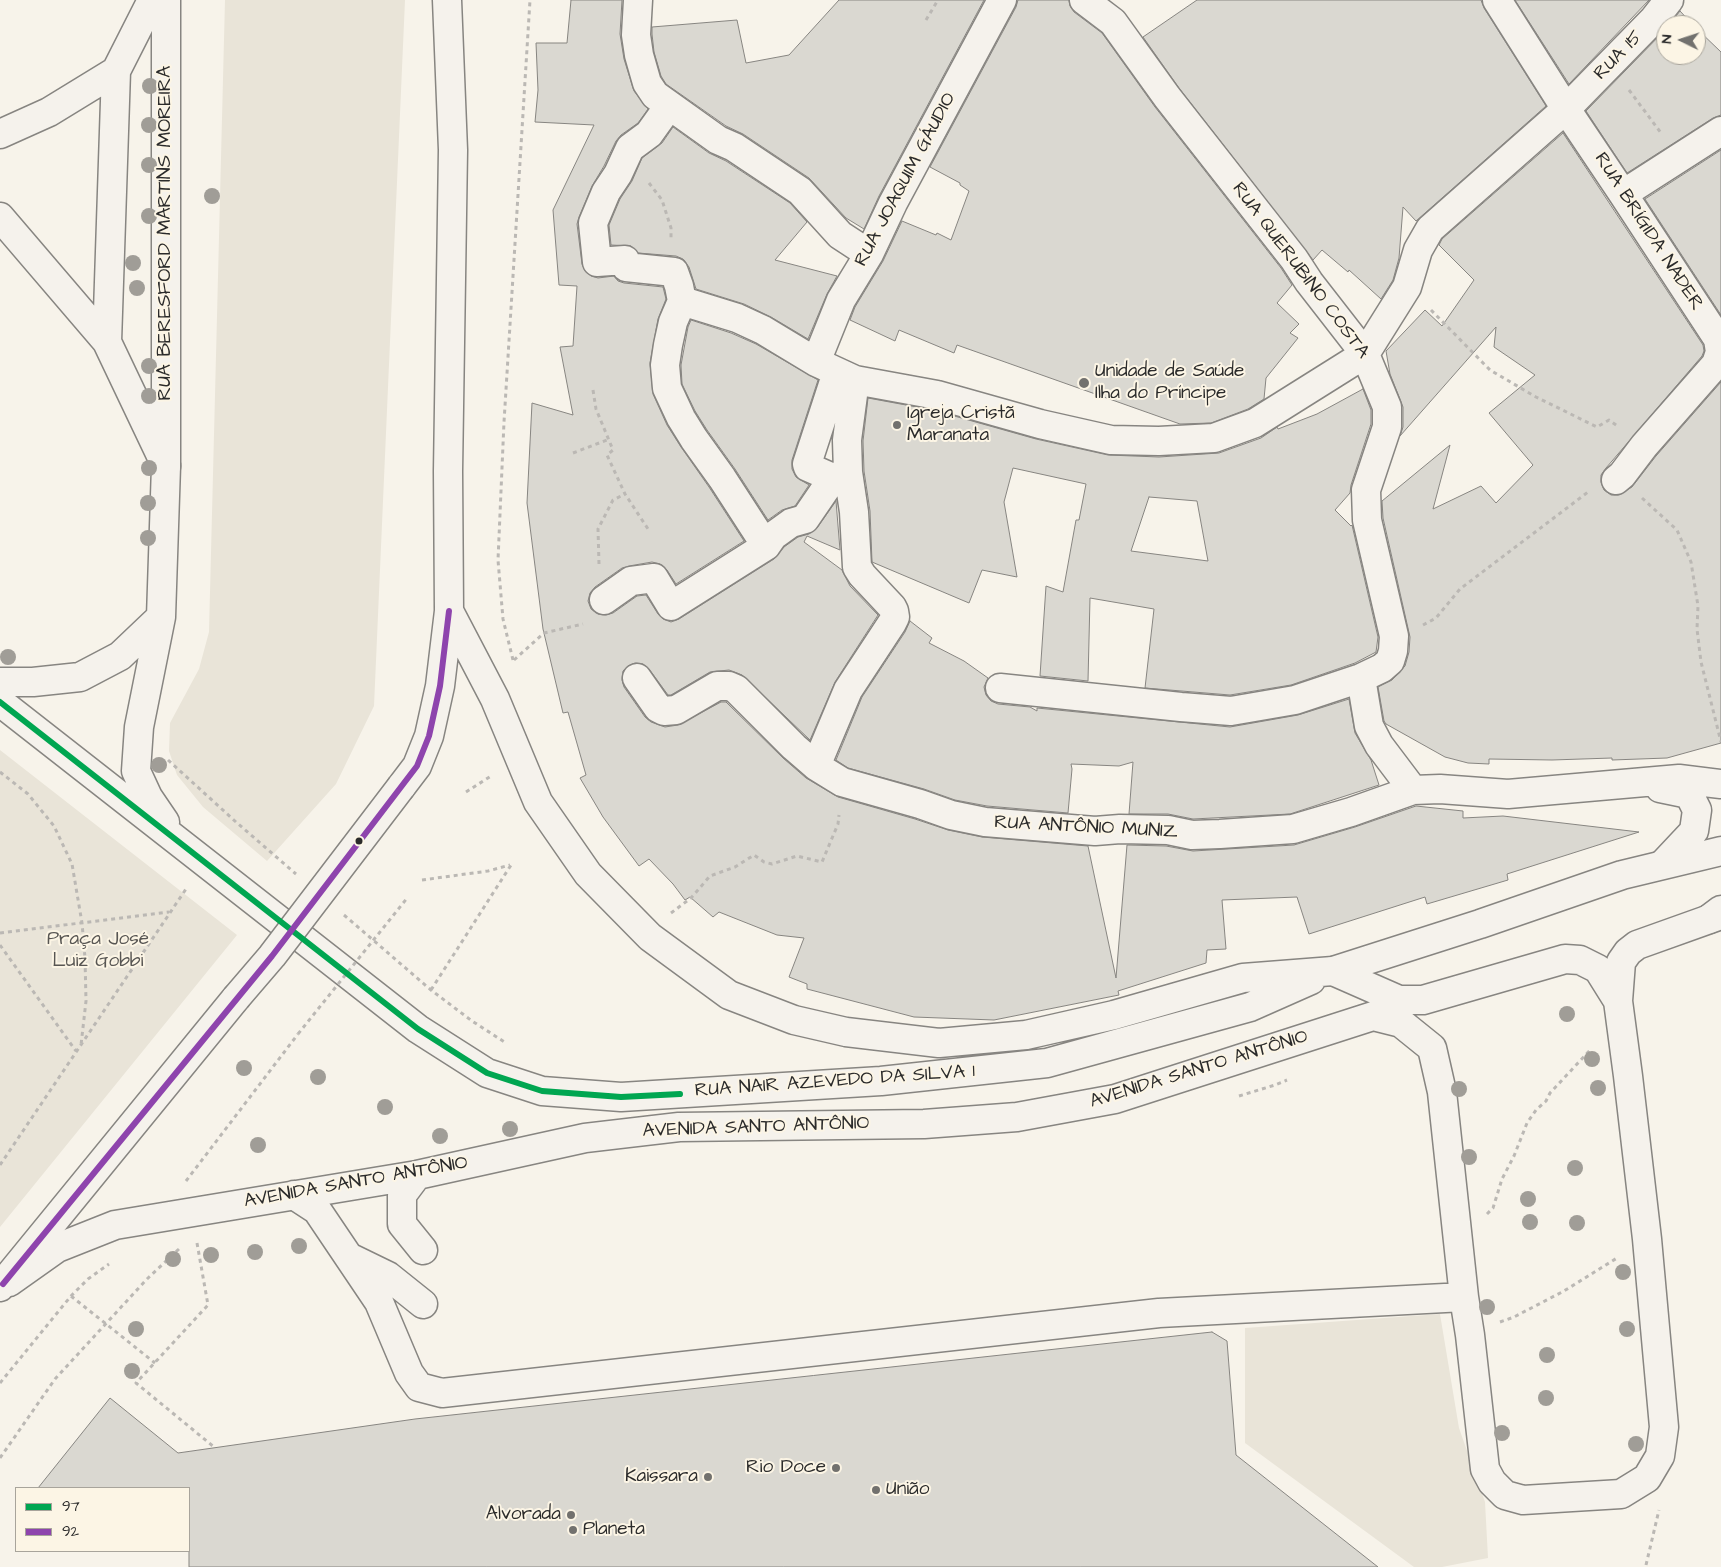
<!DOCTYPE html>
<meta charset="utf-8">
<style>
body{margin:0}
#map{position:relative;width:1721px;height:1567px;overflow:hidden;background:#f7f3ea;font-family:"Architects Daughter",sans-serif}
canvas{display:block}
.legend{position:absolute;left:15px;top:1487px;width:175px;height:65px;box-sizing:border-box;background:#fcf5e5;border:1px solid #a8a49b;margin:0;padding:6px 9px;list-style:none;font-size:15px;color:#2b2b2b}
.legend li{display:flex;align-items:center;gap:10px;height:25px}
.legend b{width:25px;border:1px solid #a8a49b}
.north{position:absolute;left:1656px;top:15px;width:50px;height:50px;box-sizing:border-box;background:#fcf5e5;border:1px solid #a8a49b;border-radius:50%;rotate:274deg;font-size:14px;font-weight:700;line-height:20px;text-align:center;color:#2b2b2b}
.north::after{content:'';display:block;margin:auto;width:18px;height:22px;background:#72716e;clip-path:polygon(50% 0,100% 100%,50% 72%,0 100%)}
</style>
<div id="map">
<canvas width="1721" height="1567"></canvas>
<ul class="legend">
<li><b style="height:6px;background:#00a651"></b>97</li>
<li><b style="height:6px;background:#8e44ad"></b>92</li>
</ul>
<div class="north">N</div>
</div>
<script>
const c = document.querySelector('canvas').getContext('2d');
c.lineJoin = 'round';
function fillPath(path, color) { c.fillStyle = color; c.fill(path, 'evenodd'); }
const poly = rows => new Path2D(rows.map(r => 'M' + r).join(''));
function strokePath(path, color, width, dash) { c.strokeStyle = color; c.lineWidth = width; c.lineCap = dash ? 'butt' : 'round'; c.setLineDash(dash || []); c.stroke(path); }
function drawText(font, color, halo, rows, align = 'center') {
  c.font = font + ' "Architects Daughter",sans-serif'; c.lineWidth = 4; c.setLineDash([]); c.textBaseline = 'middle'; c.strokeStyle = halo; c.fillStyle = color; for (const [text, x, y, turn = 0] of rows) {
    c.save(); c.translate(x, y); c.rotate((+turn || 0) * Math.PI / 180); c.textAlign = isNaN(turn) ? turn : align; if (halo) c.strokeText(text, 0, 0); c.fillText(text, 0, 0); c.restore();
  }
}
fillPath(poly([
 [225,0,405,0,374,706,336,784,267,861,203,807,177,775,169,751,170,723,199,669,209,632],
 [0,750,237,935,0,1227],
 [1440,1314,1459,1428,1485,1502,1488,1558,1442,1567,1414,1567,1245,1443,1245,1328]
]), '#e9e4d8');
const building = poly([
 [571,0,622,0,620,34,624,59,634,91,648,109,638,123,621,135,616,141,604,166,592,186,579,217,577,224,582,264,585,271,591,276,598,278,614,276,618,281,624,283,663,287,666,299,658,319,650,363,653,394,667,425,681,447,709,487,744,541,676,584,667,570,660,564,652,562,629,566,622,568,595,587,590,593,588,601,591,609,598,614,606,615,613,613,637,596,646,595,658,614,663,619,671,622,679,619,774,559,784,547,798,537,809,534,817,528,836,501,840,550,807,536,804,542,842,570,850,586,878,615,835,682,810,740,742,675,729,670,710,672,671,695,668,695,649,669,643,664,635,663,628,666,623,671,622,680,624,687,645,717,651,722,665,727,678,725,721,702,726,702,783,758,806,778,838,797,915,819,948,830,982,837,1088,846,1116,978,1127,845,1166,846,1193,851,1294,845,1355,827,1416,806,1463,811,1463,818,1503,816,1639,832,1507,874,1508,880,1427,904,1425,897,1309,934,1297,897,1222,900,1226,949,1207,950,1206,963,1118,991,1119,995,994,1020,914,1017,807,989,807,984,789,977,804,938,777,935,719,912,713,917,690,897,685,900,673,884,649,859,639,866,603,817,580,778,586,775,568,712,563,713,543,629,527,503,532,403,573,415,560,347,573,346,577,286,559,285,553,210,594,125,535,122,538,90,536,43,567,43,571,0],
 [839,0,984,0,879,196,864,229,846,218,809,178,743,134,726,126,666,84,661,76,654,52,652,34,652,27,737,20,746,63,789,55,839,0],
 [1018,0,1069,0,1070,6,1074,12,1102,33,1155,107,1281,268,1292,285,1277,303,1299,324,1290,333,1298,338,1266,378,1264,399,1248,409,1211,423,1180,424,957,345,954,353,899,330,895,341,850,320,855,307,883,261,902,221,936,235,937,233,951,240,969,191,960,185,960,183,930,167,1016,7,1018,0],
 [1197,0,1481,0,1484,8,1546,106,1416,221,1403,207,1399,258,1393,280,1381,299,1349,270,1348,272,1322,250,1313,260,1179,88,1143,37,1197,0],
 [1515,0,1649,0,1569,84,1515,0],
 [1680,11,1693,25,1669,25,1680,11],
 [1696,28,1721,52,1721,115,1713,118,1627,173,1586,111,1666,29,1666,55,1696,55,1696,28],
 [673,127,709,153,726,161,790,203,807,222,775,260,837,276,827,294,808,339,771,317,744,304,696,289,689,267,683,259,676,256,638,253,631,246,611,245,609,225,620,199,632,181,642,158,662,143,673,127],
 [1563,133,1703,345,1704,351,1702,356,1606,468,1601,475,1601,482,1604,490,1611,495,1618,495,1632,487,1656,456,1721,382,1721,743,1667,758,1612,760,1612,758,1552,760,1489,759,1489,764,1468,763,1445,757,1386,724,1384,721,1378,687,1392,680,1405,666,1409,652,1410,637,1383,518,1382,501,1450,445,1433,509,1481,486,1496,503,1533,465,1489,413,1535,375,1494,347,1496,327,1400,436,1403,427,1403,407,1390,374,1386,351,1425,310,1442,326,1474,280,1439,245,1442,239,1563,133],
 [1721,150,1721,315,1645,199,1721,150],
 [691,320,731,333,756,344,818,380,792,460,792,469,796,477,809,485,795,506,782,510,768,520,735,469,707,430,695,411,682,384,681,365,688,327,691,320],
 [1363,389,1371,410,1371,424,1351,485,1350,493,1335,510,1351,526,1352,525,1378,637,1376,652,1355,663,1291,685,1230,695,1145,688,1154,609,1090,598,1088,681,1040,676,1046,586,1063,592,1076,520,1079,520,1086,484,1013,468,1004,502,1017,577,982,570,969,603,872,562,870,511,864,471,863,441,868,398,933,410,1036,439,1108,455,1159,457,1219,453,1261,438,1277,427,1278,429,1317,414,1363,389],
 [1149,497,1197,501,1208,561,1131,551,1149,497],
 [910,621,932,638,929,643,964,661,988,678,984,687,986,695,991,701,998,704,1030,707,1037,711,1037,708,1230,727,1298,715,1349,699,1355,733,1371,760,1379,785,1290,814,1193,819,1168,814,1129,814,1133,762,1119,766,1071,764,1072,769,1068,813,987,806,955,800,924,789,848,768,836,760,862,697,905,632,910,621],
 [1212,1332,1227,1341,1236,1455,1378,1567,189,1567,189,1488,38,1488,110,1398,178,1453,415,1419,1212,1332]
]);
fillPath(building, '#dad8d1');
strokePath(building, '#878581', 1);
const minor = poly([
 [638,0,636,35,639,55,647,83,655,95,718,140,734,147,800,191,840,235,869,254],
 [1497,0,1566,109,1623,194,1718,339,1720,352,1716,364,1644,446,1622,475,1616,480],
 [669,106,649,134,630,148,618,174,606,192,593,223,597,262,625,260,626,267,674,272,679,286,682,301,673,322,668,345,665,365,667,388,681,418,694,439,722,478,766,546],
 [0,134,49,112,116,71,152,0],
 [1623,194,1721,131],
 [0,217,107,342,166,466],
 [682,301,737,318,763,330,816,362,855,380,937,395,1040,424,1111,440,1159,441,1214,438,1255,423,1365,354,1407,287,1418,250,1430,229,1566,109,1654,19,1669,0],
 [107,342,116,71],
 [816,362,841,300,869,254,893,203,1002,0],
 [833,478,808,467,807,464,837,372],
 [604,600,631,581,654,578,671,606,766,546,773,536,791,523,805,519,833,478,848,472,847,440,855,380],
 [637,678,658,708,664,711,676,710,717,686,729,686,736,689,794,747,816,766,842,782,920,804,951,815,985,822,1095,831,1120,829,1168,830,1192,835,1220,834,1293,829,1351,812,1413,790,1440,789,1508,794,1679,779,1721,784],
 [1361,678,1369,726,1379,745,1413,790],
 [1000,688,1181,707,1231,711,1295,700,1361,678,1382,668,1390,661,1393,651,1394,636,1367,520,1366,490,1387,427,1387,407,1365,354,1309,282,1294,259,1167,97,1113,22,1084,0],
 [816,766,848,690,892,623,895,617,894,611,892,607,862,575,857,567,854,512,848,472],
 [1660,788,1689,794,1697,810,1694,831,1663,864],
 [1333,971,1399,1000,1423,1000,1565,959,1580,960,1598,969,1618,1001],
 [417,1175,402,1195,402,1224,423,1250],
 [294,1195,317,1210,379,1302,409,1373,419,1387,442,1393,1159,1313,1464,1297],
 [351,1258,388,1276,423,1304],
 [9,1282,57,1248,115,1225,417,1175,585,1138,679,1127,924,1124,1017,1117,1115,1099,1373,1016,1401,1023,1432,1048,1442,1092,1464,1297,1470,1335,1485,1469,1492,1482,1505,1495,1523,1500,1621,1494,1647,1478,1660,1456,1664,1427,1647,1239,1628,1076,1618,1001,1621,962,1628,952,1637,945,1721,915]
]);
const major = poly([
 [447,0,453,150,448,471,449,611,495,699,538,802,588,874,650,937,729,995,794,1020,846,1032,939,1043,1026,1035,1114,1015,1243,978,1333,971,1480,924,1622,875,1721,851],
 [0,682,33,682,80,677,120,656,161,617],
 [0,702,418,1029,487,1073,542,1091,621,1097,881,1081,1047,1063,1250,1007,1311,980],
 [401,787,417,766,429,736,440,686,449,611],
 [165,822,148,797,136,771,139,727,161,617,166,466,166,0],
 [1709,919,1721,910],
 [0,1287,236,998]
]);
strokePath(minor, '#878581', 31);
strokePath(major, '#878581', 31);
strokePath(poly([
 [926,20,938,0],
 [1629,90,1661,133],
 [649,183,662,200,671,228,671,239],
 [1431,310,1490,370,1536,397,1597,427,1609,420,1619,427],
 [593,390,596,409,613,450,607,455,625,494,650,532],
 [573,453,607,440],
 [1642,498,1677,530,1691,562,1698,606,1697,629,1701,662,1721,742],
 [599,564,598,529,613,500,625,494],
 [1423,625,1436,618,1460,589,1588,492],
 [513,660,503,619,498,560,504,422,530,0],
 [514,660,544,633,583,624],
 [168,760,236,822,296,874],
 [0,772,28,794,54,826,72,864,82,923,85,958,86,1001,81,1045],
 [466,792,491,776],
 [422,880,488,871,510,865],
 [671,913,691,898,710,876,735,867,754,855,764,862,772,864,797,856,822,862,838,824,839,815],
 [344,915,431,990,472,1021,506,1043],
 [0,933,169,912],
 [0,945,76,1051],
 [431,990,511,865],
 [1239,1096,1275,1085,1287,1080],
 [0,1165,186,889],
 [186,1181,298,1034],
 [1487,1214,1493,1208,1502,1179,1514,1156,1527,1123,1536,1110,1546,1101,1550,1093,1592,1048],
 [197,1243,208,1305,136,1383,214,1447],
 [71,1296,155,1363],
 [1500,1322,1514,1317,1564,1291,1617,1258],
 [0,1383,71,1296,88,1279,109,1264],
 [0,1458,55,1379,147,1279,180,1248],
 [1646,1565,1659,1510]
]), '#bbb8b4', 3, [4, 4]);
strokePath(minor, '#f5f2ec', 28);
strokePath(major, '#f5f2ec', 28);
const majorBridge = poly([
 [236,998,272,956,401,787]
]);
strokePath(majorBridge, '#878581', 31, []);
strokePath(poly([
 [298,1034,408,897]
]), '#bbb8b4', 3, [4, 4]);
strokePath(majorBridge, '#f5f2ec', 28);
strokePath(poly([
 [0,702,418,1029,487,1073,542,1091,621,1097,680,1094]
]), '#00a651', 6);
strokePath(poly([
 [3,1284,272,956,417,766,429,736,440,686,449,611]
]), '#8e44ad', 6);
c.fillStyle = '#a09d97';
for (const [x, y] of [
 [150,86],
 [149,125],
 [149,165],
 [212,196],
 [149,216],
 [133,263],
 [137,288],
 [149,366],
 [149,396],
 [149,468],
 [148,503],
 [148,538],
 [8,657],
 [159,765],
 [1567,1014],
 [1592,1059],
 [244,1068],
 [318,1077],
 [1598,1088],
 [1459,1089],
 [385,1107],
 [510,1129],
 [440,1136],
 [258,1145],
 [1469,1157],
 [1575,1168],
 [1528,1199],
 [1530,1222],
 [1577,1223],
 [299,1246],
 [255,1252],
 [211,1255],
 [173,1259],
 [1623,1272],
 [1487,1307],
 [136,1329],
 [1627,1329],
 [1547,1355],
 [132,1371],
 [1546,1398],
 [1502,1433],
 [1636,1444]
]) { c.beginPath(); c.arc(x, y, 8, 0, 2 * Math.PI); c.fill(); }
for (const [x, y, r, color] of [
 [1084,383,6,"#72716e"],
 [897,425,5,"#72716e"],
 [359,841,4.5,"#2b2b2b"],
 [836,1468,5,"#72716e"],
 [708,1477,5,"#72716e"],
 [876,1490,5,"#72716e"],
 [571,1515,5,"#72716e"],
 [573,1530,5,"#72716e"]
]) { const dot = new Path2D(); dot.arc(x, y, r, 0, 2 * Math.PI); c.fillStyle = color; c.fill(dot); strokePath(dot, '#fcf5e5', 2); }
drawText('19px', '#2b2b2b', '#fcf5e5', [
 ["RUA 15",1619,56,-46],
 ["RUA JOAQUIM GÁUDIO",906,180,-62],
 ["RUA BRÍGIDA NADER",1648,232,57],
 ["RUA BERESFORD MARTINS MOREIRA",166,233,-90],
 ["RUA QUERUBINO COSTA",1300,271,53],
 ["RUA ANTÔNIO MUNIZ",1086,828,3],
 ["AVENIDA SANTO ANTÔNIO",1199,1070,-17],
 ["RUA NAIR AZEVEDO DA SILVA 1",835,1082,-4],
 ["AVENIDA SANTO ANTÔNIO",756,1128,-2],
 ["AVENIDA SANTO ANTÔNIO",356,1183,-10]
]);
drawText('19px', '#2b2b2b', '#fcf5e5', [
 ["Unidade de Saúde",1095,372],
 ["Ilha do Príncipe",1095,394],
 ["Igreja Cristã",907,414],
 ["Maranata",907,436],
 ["Rio Doce",826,1468,"right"],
 ["Kaissara",698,1477,"right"],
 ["União",886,1490],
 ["Alvorada",561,1515,"right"],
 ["Planeta",583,1530]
], 'left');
drawText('19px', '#585653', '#fcf5e5', [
 ["Praça José",98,940],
 ["Luiz Gobbi",98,962]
]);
</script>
